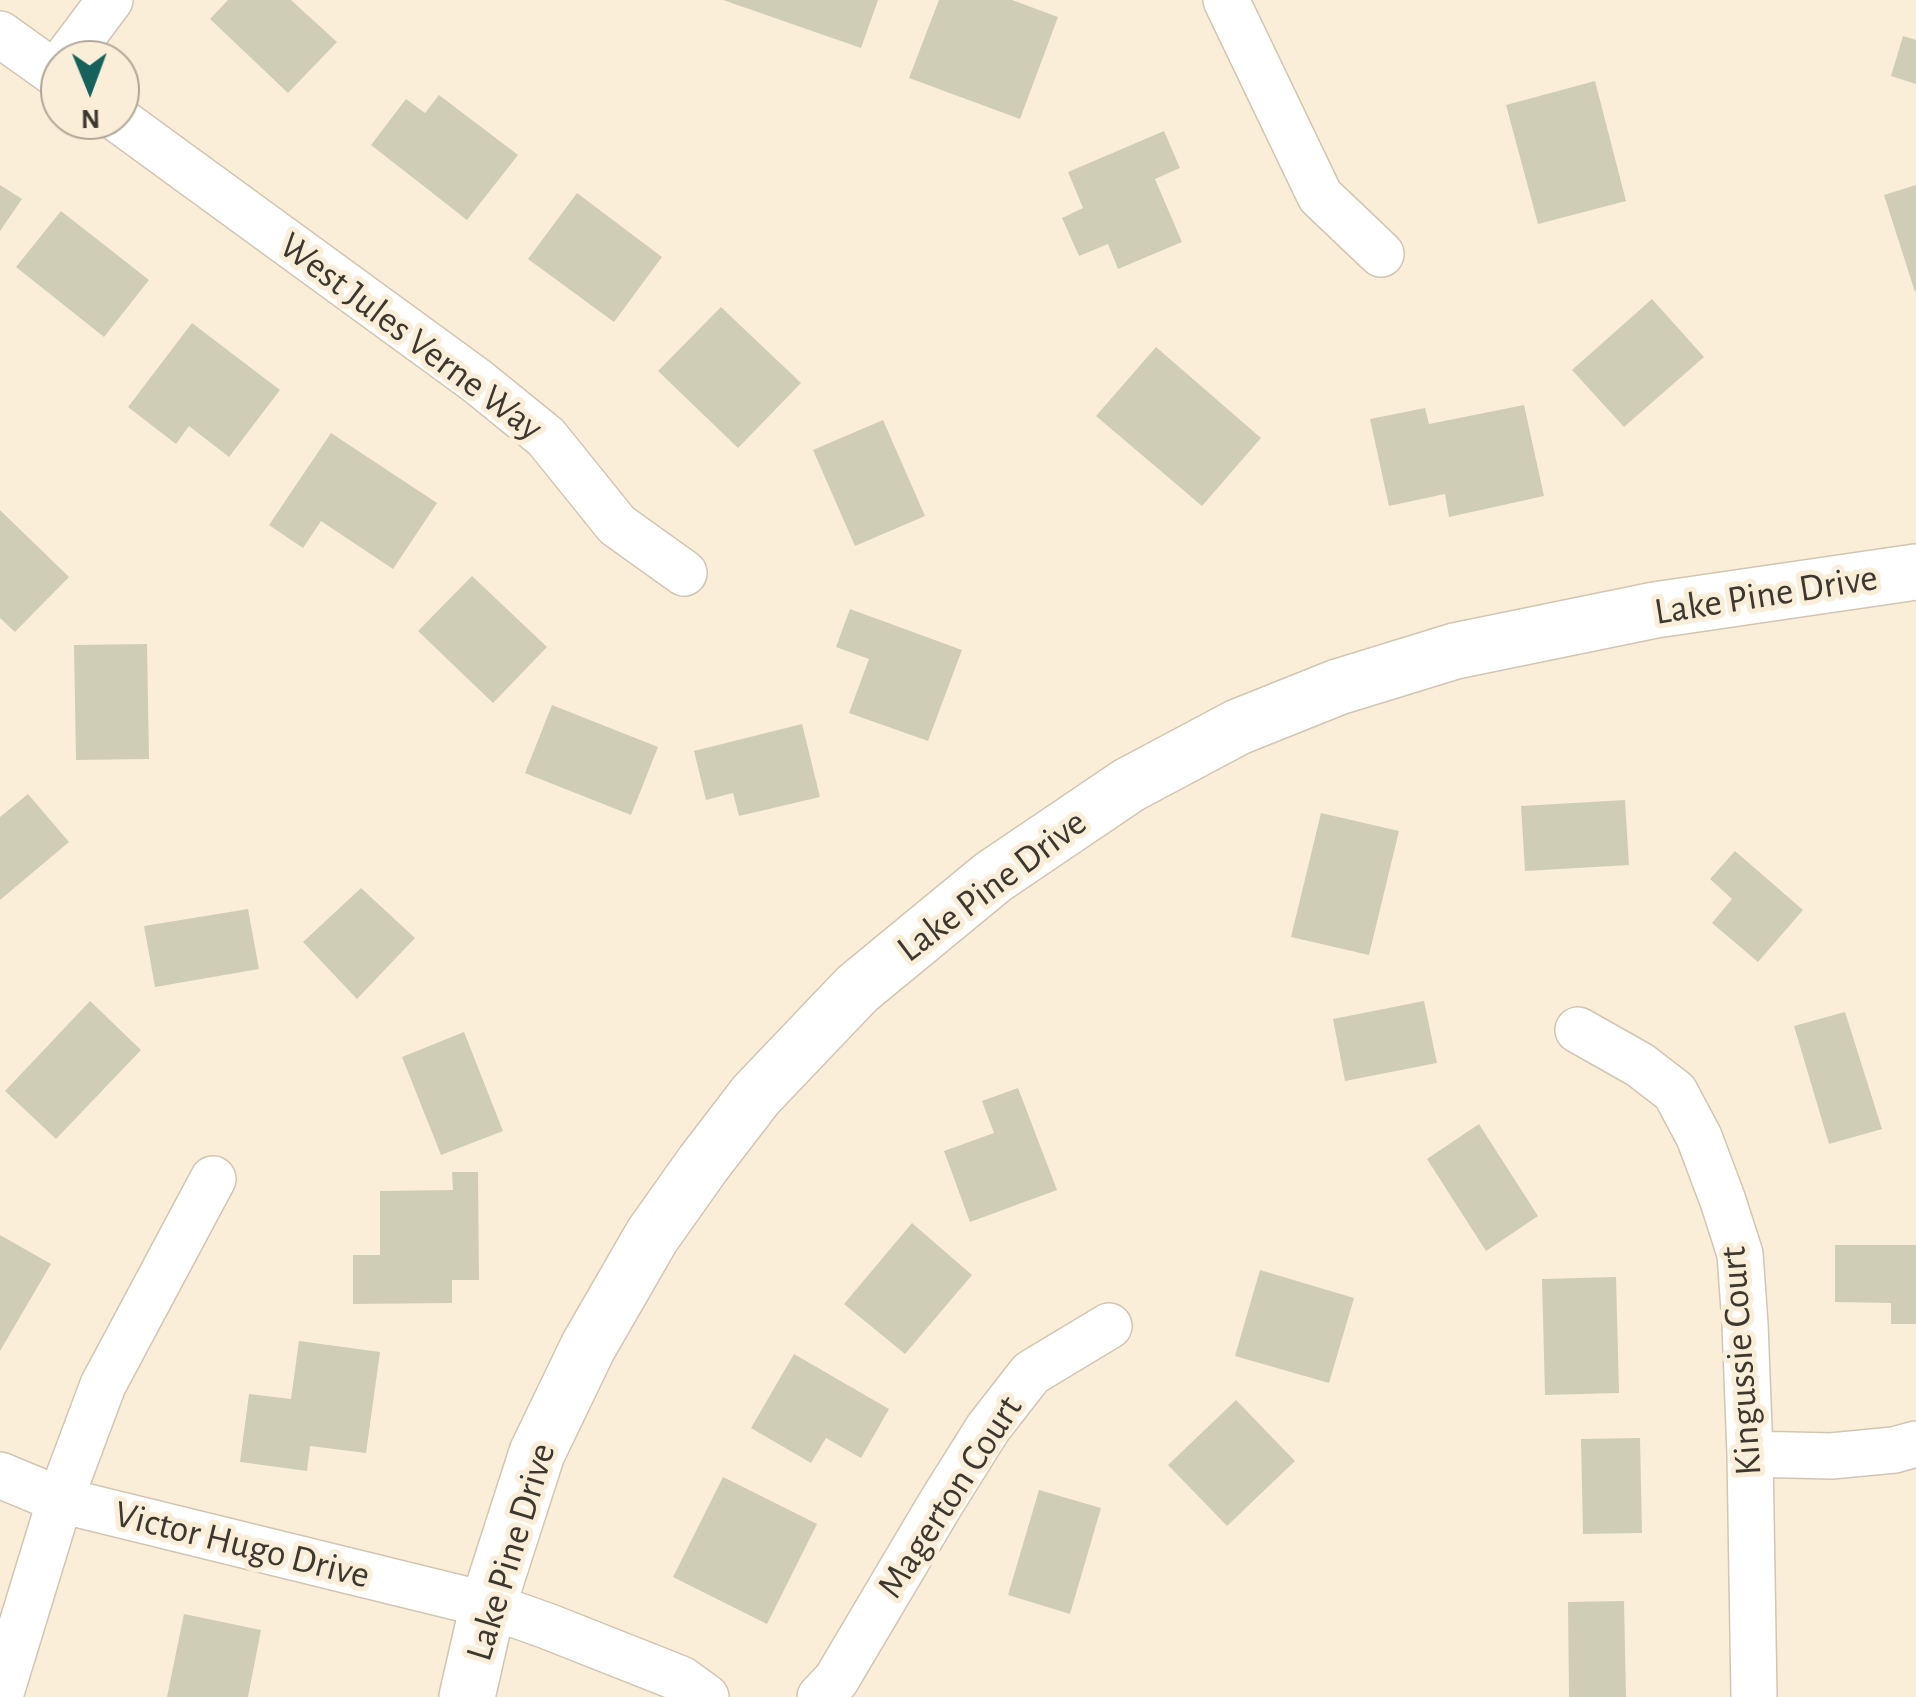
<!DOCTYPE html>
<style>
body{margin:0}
#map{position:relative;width:1916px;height:1697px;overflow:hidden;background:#faeed9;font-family:"Alegreya Sans",sans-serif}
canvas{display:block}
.north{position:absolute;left:40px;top:40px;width:100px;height:100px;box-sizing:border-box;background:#faeed9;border:2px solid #aea595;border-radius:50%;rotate:179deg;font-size:28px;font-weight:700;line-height:40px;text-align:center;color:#3c372f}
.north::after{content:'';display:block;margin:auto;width:35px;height:45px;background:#15625c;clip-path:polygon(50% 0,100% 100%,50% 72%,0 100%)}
</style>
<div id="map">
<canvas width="1916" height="1697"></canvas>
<div class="north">N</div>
</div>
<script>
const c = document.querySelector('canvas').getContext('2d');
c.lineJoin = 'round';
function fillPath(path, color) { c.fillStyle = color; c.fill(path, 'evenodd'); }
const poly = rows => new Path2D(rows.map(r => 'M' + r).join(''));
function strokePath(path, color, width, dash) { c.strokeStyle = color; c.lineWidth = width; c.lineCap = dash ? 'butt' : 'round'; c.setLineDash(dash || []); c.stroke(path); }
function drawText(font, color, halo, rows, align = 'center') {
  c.font = font + ' "Alegreya Sans",sans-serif'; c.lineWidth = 10; c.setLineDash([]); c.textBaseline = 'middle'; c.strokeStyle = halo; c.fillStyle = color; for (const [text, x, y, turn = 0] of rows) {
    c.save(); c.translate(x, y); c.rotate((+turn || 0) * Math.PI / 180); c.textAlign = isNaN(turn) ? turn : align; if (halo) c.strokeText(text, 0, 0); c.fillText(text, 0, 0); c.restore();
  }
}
fillPath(poly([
 [228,0,291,0,337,42,288,93,210,19],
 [723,0,878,0,861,48],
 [939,0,1012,0,1058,17,1020,119,909,78],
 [1903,36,1916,40,1916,84,1891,76],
 [1595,81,1626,201,1538,224,1506,105],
 [439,95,518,155,467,220,371,145,406,99,425,113],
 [1164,131,1180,168,1155,179,1182,242,1118,269,1108,244,1079,256,1062,218,1083,208,1068,172],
 [0,185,22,199,0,231],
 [1916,185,1916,291,1915,292,1884,195],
 [577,193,662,257,614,322,528,259],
 [61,211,149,280,104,337,16,267],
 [1652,299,1704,357,1624,427,1572,370],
 [721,307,801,383,738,448,658,371],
 [192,323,280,390,229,457,189,426,176,444,128,407],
 [1156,347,1261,438,1202,506,1096,416],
 [1524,405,1544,496,1449,517,1445,494,1389,506,1370,419,1425,408,1429,424],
 [883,420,925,516,855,546,813,450],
 [331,433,437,503,393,569,321,521,303,548,269,525],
 [0,510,69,577,15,632,0,618],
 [472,576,547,647,493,703,418,631],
 [850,609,962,650,928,741,849,713,869,659,836,647],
 [147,644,149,759,76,760,74,645],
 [552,705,658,747,631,815,525,773],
 [802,724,820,797,739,816,733,793,706,800,694,751],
 [28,794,69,842,0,900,0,817],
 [1625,800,1629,865,1525,871,1521,806],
 [1321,813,1399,831,1369,955,1291,937],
 [1735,851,1803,910,1758,962,1712,923,1732,899,1710,879],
 [361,888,415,938,357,999,303,942],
 [248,909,259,969,155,987,144,926],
 [90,1001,141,1050,56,1139,5,1091],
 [1424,1001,1437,1063,1345,1081,1333,1019],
 [1845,1012,1882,1129,1829,1144,1794,1026],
 [464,1032,503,1131,441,1155,402,1057],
 [1018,1088,1057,1190,970,1222,944,1151,994,1133,982,1101],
 [1479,1124,1538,1216,1486,1251,1427,1159],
 [452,1172,478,1172,479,1280,452,1280,452,1303,353,1304,353,1255,380,1255,380,1191,453,1190],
 [912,1223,972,1275,905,1354,844,1304],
 [0,1235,51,1264,0,1351],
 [1835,1245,1916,1245,1916,1324,1891,1324,1891,1303,1835,1302],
 [1260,1270,1354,1298,1329,1383,1235,1356],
 [1616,1277,1619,1393,1545,1395,1542,1279],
 [299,1341,380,1352,366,1453,310,1446,307,1471,240,1462,249,1394,291,1399],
 [794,1354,889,1409,861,1458,826,1438,811,1463,751,1428],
 [1236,1400,1295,1461,1227,1526,1168,1465],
 [1640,1438,1642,1533,1583,1534,1581,1439],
 [723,1477,817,1524,767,1624,673,1577],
 [1039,1490,1101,1508,1070,1614,1008,1595],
 [1624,1601,1626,1697,1569,1697,1568,1602],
 [184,1614,261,1630,248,1697,167,1697]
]), '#d0cdb7');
const minor = poly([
 [1226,0,1320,196,1381,254],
 [0,34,60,77],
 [65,60,110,0],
 [119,120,477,381,546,437,617,525,684,573],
 [1578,1030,1640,1065,1675,1092,1699,1137,1723,1201,1740,1254,1745,1324,1750,1454,1754,1697],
 [1750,1454,1831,1456,1894,1450,1916,1444],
 [0,1475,60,1500,488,1605,547,1626,681,1679,706,1697],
 [0,1696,60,1500,103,1385,213,1179],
 [820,1697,836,1680,941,1503,988,1428,1031,1373,1109,1326]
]);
const major = poly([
 [467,1697,488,1605,537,1453,588,1347,652,1236,703,1164,756,1095,857,989,993,877,1129,785,1238,727,1338,687,1455,651,1655,610,1916,572]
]);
strokePath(minor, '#d2c6b2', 48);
strokePath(major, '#d2c6b2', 58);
strokePath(minor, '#fff', 45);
strokePath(major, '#fff', 55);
drawText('38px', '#3c372f', '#faeed9', [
 ["West Jules Verne Way",411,337,37],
 ["Lake Pine Drive",1766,595,-9],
 ["Lake Pine Drive",992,886,-37],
 ["Kingussie Court",1741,1361,-94],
 ["Magerton Court",950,1497,-57],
 ["Victor Hugo Drive",242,1545,14],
 ["Lake Pine Drive",511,1552,-73]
]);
</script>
